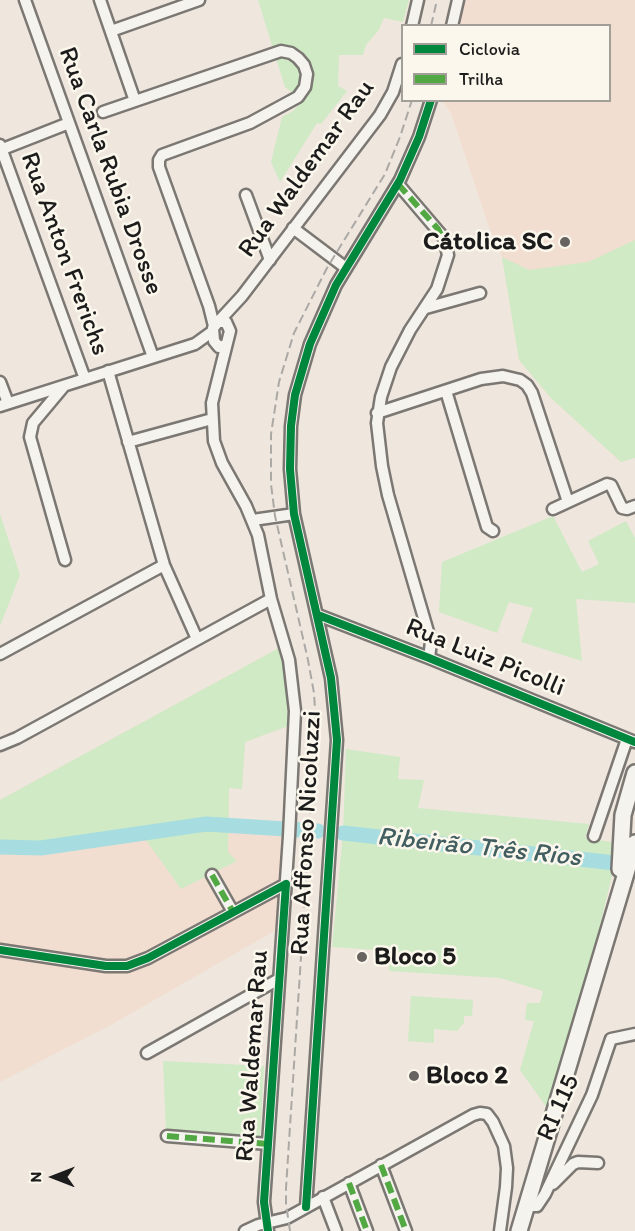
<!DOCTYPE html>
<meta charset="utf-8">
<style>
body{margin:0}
#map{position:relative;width:635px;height:1231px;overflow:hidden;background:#efe6dd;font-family:Itim,sans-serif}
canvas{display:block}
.legend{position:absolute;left:401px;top:24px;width:210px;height:78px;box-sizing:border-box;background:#fbf7ec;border:2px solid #a29f99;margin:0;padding:8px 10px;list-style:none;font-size:18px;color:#1c1c1c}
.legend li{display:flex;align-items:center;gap:12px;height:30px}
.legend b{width:30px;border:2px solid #a29f99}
.north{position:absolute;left:24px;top:1147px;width:60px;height:60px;-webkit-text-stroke:4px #fbf7ec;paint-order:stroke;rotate:270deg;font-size:16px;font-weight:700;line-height:24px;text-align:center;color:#1c1c1c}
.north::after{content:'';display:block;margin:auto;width:21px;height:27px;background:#1c1c1c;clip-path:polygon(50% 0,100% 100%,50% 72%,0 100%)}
</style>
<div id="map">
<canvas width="635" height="1231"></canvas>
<ul class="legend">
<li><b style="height:8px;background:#00873e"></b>Ciclovia</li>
<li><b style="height:8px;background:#52a943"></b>Trilha</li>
</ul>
<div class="north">N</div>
</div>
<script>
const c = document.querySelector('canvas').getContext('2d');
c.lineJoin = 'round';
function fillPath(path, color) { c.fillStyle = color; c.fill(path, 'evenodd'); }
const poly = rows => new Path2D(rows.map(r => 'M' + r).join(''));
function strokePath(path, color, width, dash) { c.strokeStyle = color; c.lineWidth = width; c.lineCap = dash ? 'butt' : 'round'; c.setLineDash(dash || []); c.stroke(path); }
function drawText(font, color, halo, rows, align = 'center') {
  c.font = font + ' Itim,sans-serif'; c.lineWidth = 5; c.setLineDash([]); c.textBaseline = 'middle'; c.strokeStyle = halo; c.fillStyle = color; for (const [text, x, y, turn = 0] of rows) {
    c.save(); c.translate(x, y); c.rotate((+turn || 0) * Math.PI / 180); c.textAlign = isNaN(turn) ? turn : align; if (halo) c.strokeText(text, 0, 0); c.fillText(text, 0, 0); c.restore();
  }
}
fillPath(poly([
 [465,0,635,0,635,458,621,462,551,398,519,360,502,257,489,227,451,113,442,101,610,100,610,26,458,25],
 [279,648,287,678,288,726,245,742,242,789,229,788,229,824,290,820,283,926,111,1025,0,1082,0,800]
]), '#f2ded0');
fillPath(poly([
 [258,0,409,0,403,22,384,18,378,31,366,45,363,55,339,55,338,86,347,91,321,124,317,123,280,182,271,162,282,117,293,111,303,101,285,87],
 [635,240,635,458,621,462,551,398,519,360,502,257,529,270,588,262],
 [0,514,20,575,0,626],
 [553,516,582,572,599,564,588,541,626,521,635,538,635,603,576,599,582,661,521,642,533,608,509,602,497,633,439,612,442,562],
 [279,648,287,678,288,726,245,742,242,789,229,788,228,852,237,861,181,889,141,833,41,848,0,847,0,800],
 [346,749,400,757,398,779,424,780,418,808,589,824,585,838,618,843,615,863,596,942,547,1108,520,1070,534,1021,525,1020,527,1003,540,1003,543,991,500,978,389,971,389,951,332,947,343,833],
 [411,996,473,1000,472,1016,464,1016,464,1023,457,1031,434,1029,434,1043,408,1041],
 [163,1061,264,1066,260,1138,166,1133]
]), '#cfeac4');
strokePath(poly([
 [343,833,615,863],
 [0,847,41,848,206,824,318,831]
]), '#a7dde0', 15);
const minor = poly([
 [25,0,153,357],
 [100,0,135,101],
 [412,26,418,0],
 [452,26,458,0],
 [111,31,199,0],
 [103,112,281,51,291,53,298,58,304,65,307,74,305,87,298,97,250,123,162,155,159,160,159,167,209,306,214,326],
 [0,145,85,379],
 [0,150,69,123],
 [398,184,444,238,448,255,437,289,410,330,391,367,381,397,377,423,382,466,388,495,431,642,429,658],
 [246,195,270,260],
 [293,228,346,268],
 [426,308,480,293],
 [218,322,242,296,380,115,393,92,402,64],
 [226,345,219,347,214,341,213,328,218,322,226,322,230,331,212,403,214,441,222,463,246,506,258,535,271,599,289,660,295,711,289,836,264,1202,268,1231],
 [108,371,164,565,197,639],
 [0,382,8,403],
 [64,386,33,423,30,437,65,560],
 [446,391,487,527,493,531],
 [0,406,195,344,213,331],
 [377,413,481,379,503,376,520,380,527,385,532,393,568,502],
 [128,442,212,419],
 [553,509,607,484,611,485,622,508,627,509,635,506],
 [253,520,294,514],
 [318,615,429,658,635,742],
 [0,654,164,565],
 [0,745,17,738,271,599],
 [594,836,627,739],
 [212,875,233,912],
 [0,950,106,966,127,966,148,958,286,884],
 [147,1053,279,979],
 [167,1136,268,1144],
 [381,1165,406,1231],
 [349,1183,367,1231],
 [553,1184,573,1164,578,1162,598,1163],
 [323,1197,336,1231],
 [526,1206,537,1206,545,1194,592,1095,611,1039,635,1034],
 [306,1207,337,740,331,678,294,514,290,469,291,426,295,395,310,344,336,285,400,180,419,137,431,100],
 [245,1231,258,1225,287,1218,473,1115,480,1113,487,1114,493,1122,504,1146,507,1168,506,1187,500,1231]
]);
const highway = poly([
 [620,869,623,815,635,773],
 [519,1231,635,843]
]);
strokePath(minor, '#7b7773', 15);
strokePath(highway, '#7b7773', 20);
strokePath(minor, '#f5f3ee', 10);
strokePath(highway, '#f5f3ee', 15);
strokePath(poly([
 [431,26,437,0],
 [290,1231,286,1204,286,1188,316,726,314,693,308,660,275,516,271,484,271,434,279,382,294,333,327,268,385,174,400,137,412,100]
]), '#aba9a6', 2, [9, 4.5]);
strokePath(poly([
 [398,184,438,229,447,246],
 [212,875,233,912],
 [167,1136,268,1144],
 [381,1165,406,1231],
 [349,1183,367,1231]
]), '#52a943', 6, [12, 6]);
strokePath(poly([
 [318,615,429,658,635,742],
 [0,950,106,966,127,966,148,958,286,884],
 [306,1207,337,740,331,678,294,514,290,469,291,426,295,395,310,344,336,285,400,180,419,137,431,100],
 [268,1231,264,1202,286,884]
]), '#00873e', 8);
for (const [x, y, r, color] of [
 [565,242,6,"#666360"],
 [362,957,6,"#666360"],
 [414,1076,6,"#666360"]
]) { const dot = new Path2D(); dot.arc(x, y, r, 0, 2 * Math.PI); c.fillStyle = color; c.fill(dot); strokePath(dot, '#fbf7ec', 2); }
drawText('26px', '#1c1c1c', '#fbf7ec', [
 ["Rua Waldemar Rau",307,169,-54],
 ["Rua Carla Rubia Drosse",110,171,70],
 ["Rua Anton Frerichs",64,254,70],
 ["Rua Luiz Picolli",485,658,22],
 ["Rua Affonso Nicoluzzi",307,833,-87],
 ["Rua Waldemar Rau",253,1056,-86],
 ["RI 115",559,1108,-66]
]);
drawText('bold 26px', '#1c1c1c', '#fbf7ec', [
 ["Cátolica SC",553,242,"right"],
 ["Bloco 5",374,957],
 ["Bloco 2",426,1076]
], 'left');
drawText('italic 27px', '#425e61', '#fbf7ec', [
 ["Ribeirão Três Rios",479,848,6]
]);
</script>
